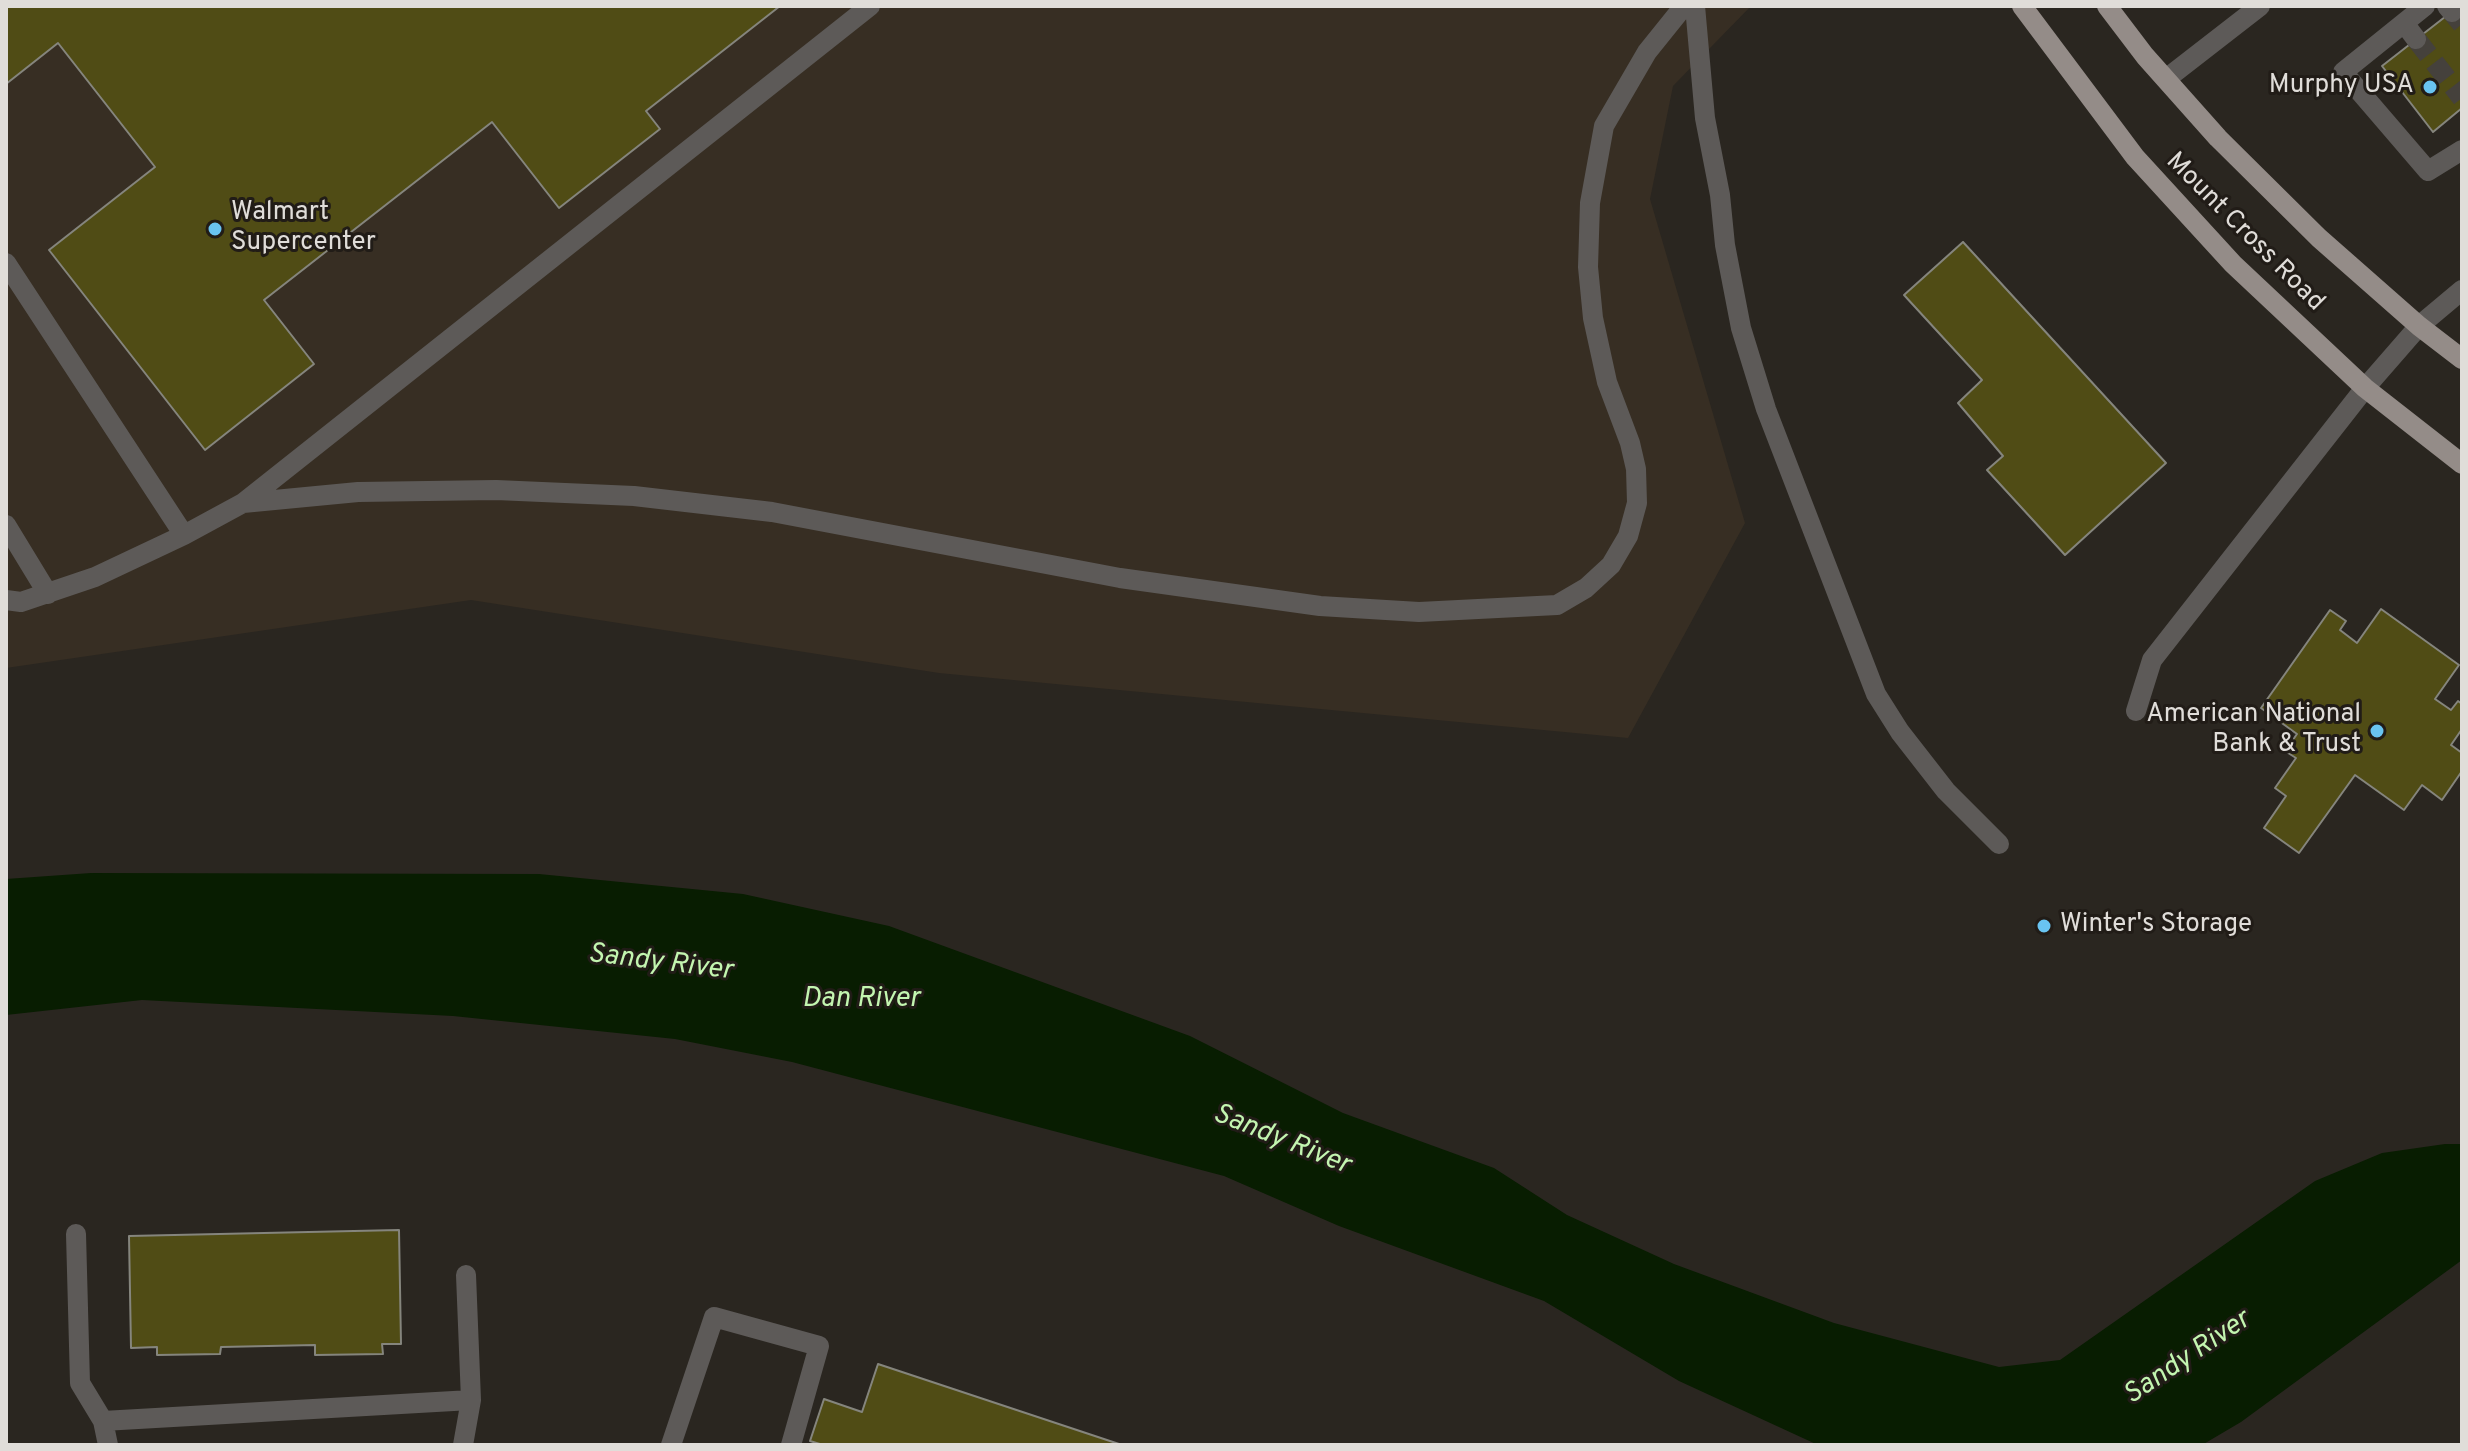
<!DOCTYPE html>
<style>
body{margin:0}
#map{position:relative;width:2468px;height:1451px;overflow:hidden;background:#2a2620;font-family:Overpass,sans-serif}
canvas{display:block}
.frame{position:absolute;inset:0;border:8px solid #e0ddd9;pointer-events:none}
</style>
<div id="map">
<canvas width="2468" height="1451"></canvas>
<div class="frame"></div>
</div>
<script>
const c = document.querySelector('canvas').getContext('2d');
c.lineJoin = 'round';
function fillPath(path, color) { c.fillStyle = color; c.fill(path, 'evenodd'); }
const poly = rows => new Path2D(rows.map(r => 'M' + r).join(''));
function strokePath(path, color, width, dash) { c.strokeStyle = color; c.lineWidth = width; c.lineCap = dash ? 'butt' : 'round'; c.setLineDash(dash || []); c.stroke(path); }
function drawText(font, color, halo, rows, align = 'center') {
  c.font = font + ' Overpass,sans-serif'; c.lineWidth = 6; c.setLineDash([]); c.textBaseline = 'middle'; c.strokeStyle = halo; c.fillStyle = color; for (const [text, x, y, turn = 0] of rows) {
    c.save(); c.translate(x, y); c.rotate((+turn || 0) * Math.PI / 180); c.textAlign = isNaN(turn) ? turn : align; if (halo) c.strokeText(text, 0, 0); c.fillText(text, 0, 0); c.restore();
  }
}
fillPath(poly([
 [6,6,1751,6,1673,86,1650,199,1745,523,1628,738,939,673,471,600,6,668]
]), '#372e23');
fillPath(poly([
 [91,873,539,874,743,894,889,926,1190,1036,1343,1113,1494,1168,1567,1215,1674,1264,1834,1323,1999,1367,2060,1360,2315,1181,2382,1153,2445,1144,2462,1144,2462,1260,2241,1422,2202,1445,1818,1445,1679,1381,1544,1301,1339,1226,1224,1176,792,1062,675,1039,453,1016,142,1000,6,1015,6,879]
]), '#081d01');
const building = poly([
 [6,6,780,6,646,111,660,129,559,208,492,122,264,300,314,364,205,450,49,250,155,167,58,43,6,84,6,6],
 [2459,6,2462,6,2462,108,2433,132,2382,66,2459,6],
 [1963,242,2166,463,2065,555,1987,470,2003,456,1958,403,1982,380,1904,295,1963,242],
 [2381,609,2459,665,2435,699,2451,710,2458,701,2462,704,2462,729,2451,745,2462,753,2462,771,2442,800,2422,785,2404,810,2355,775,2299,853,2264,828,2286,796,2275,788,2296,758,2285,751,2297,734,2261,708,2330,610,2346,621,2340,630,2357,643,2381,609],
 [399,1230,401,1344,382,1344,383,1354,315,1355,315,1345,221,1347,220,1354,157,1355,157,1347,131,1348,129,1236,399,1230],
 [878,1364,1122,1445,823,1445,810,1441,824,1399,862,1412,878,1364]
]);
fillPath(building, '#504c15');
strokePath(building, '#85857d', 2);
strokePath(poly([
 [2452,12,2462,24],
 [2416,39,2462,98]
]), '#45413c', 20, [20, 10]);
strokePath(poly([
 [1695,6,1705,118,1720,195,1725,245,1741,328,1766,409,1876,694,1900,732,1946,791,1999,844],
 [2425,6,2343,72,2428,171,2462,150],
 [2447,6,2452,12],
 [2404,23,2416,39],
 [2166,79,2260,6],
 [6,263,184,535],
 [243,503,358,492,496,490,634,496,772,512,1120,578,1320,606,1419,612,1557,605,1586,588,1611,565,1628,536,1637,503,1636,469,1630,443,1607,382,1593,318,1588,267,1590,203,1604,126,1647,52,1684,6],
 [6,525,48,594],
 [6,600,21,602,95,577,184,535,243,503,870,6],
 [2136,711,2152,660,2365,388,2419,326,2462,290],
 [76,1234,80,1383,103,1421,108,1445],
 [466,1275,471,1400],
 [103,1421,471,1400,463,1445],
 [671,1445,714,1317,819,1346,791,1445]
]), '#5d5a58', 20);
strokePath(poly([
 [2022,6,2135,157,2233,264,2365,388,2462,464],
 [2107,6,2145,56,2218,138,2319,238,2419,326,2462,359]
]), '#948c88', 20);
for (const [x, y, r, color] of [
 [2430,87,8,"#69c4f1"],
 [215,229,8,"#69c4f1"],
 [2377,731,8,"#69c4f1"],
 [2044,926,8,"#69c4f1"]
]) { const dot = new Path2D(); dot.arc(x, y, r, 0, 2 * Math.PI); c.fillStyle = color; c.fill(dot); strokePath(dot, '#211c17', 3); }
drawText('26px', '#e0ddd9', '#211c17', [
 ["Murphy USA",2414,87],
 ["Walmart",231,214,"left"],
 ["Supercenter",231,244,"left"],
 ["American National",2361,716],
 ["Bank & Trust",2361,746],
 ["Winter's Storage",2060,926,"left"]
], 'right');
drawText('26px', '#e0ddd9', '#211c17', [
 ["Mount Cross Road",2244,233,45]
]);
drawText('italic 28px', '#c3f5b0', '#211c17', [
 ["Sandy River",660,964,7],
 ["Dan River",861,1000],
 ["Sandy River",1281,1141,22],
 ["Sandy River",2188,1359,-34]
]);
</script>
